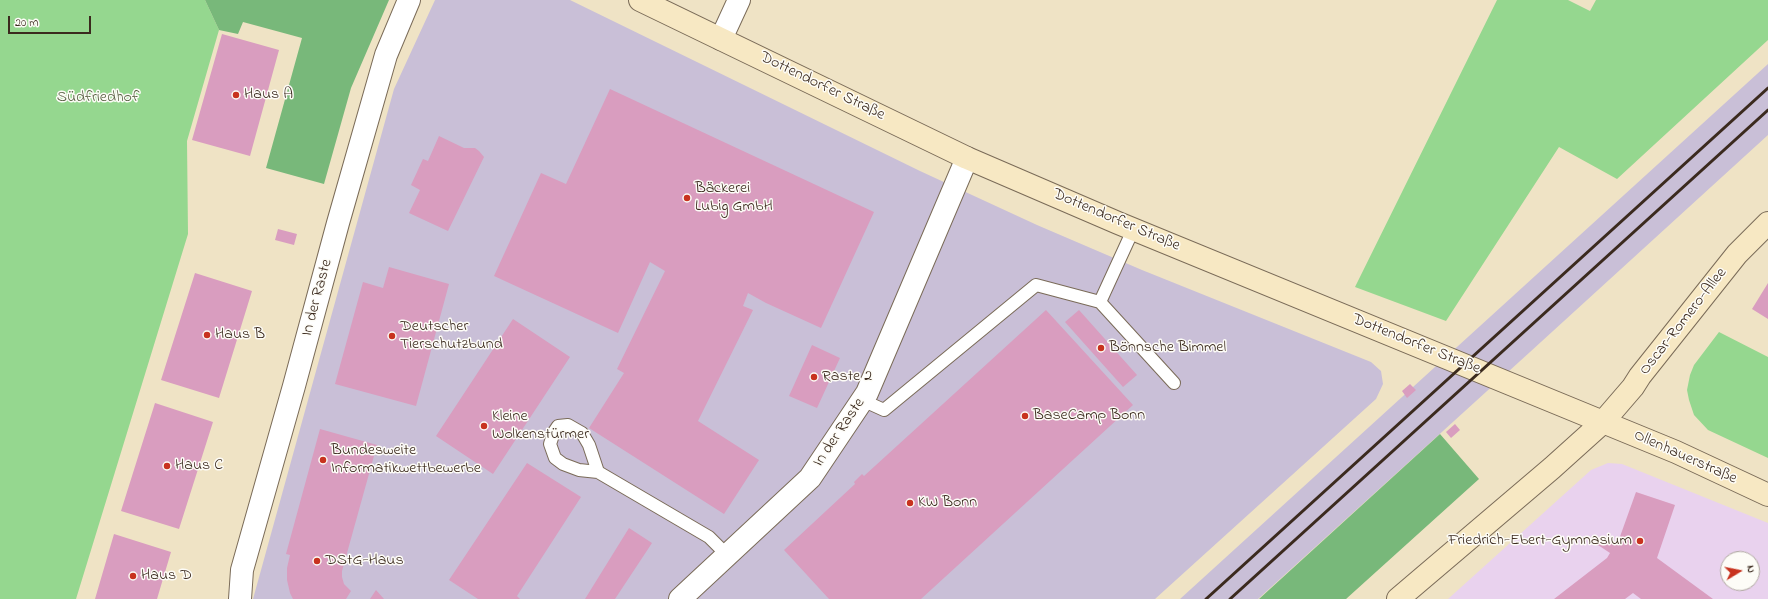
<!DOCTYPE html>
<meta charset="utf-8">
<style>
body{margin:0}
#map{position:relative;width:1768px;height:599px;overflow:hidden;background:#efe3c5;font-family:"Indie Flower",sans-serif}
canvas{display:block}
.north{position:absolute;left:1720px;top:551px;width:40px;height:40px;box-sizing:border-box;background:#fdfcf7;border:1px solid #afa8a0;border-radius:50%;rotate:80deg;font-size:11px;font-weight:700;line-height:16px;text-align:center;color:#3b2a1e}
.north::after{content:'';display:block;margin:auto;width:14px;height:18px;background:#c8321e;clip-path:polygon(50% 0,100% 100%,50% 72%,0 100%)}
.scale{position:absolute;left:8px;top:16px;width:83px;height:18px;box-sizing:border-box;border:2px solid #3b2a1e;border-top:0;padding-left:5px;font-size:12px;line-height:14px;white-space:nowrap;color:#3b2a1e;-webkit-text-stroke:3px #fdfcf7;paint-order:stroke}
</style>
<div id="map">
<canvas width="1768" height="599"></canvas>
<div class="north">N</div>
<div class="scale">20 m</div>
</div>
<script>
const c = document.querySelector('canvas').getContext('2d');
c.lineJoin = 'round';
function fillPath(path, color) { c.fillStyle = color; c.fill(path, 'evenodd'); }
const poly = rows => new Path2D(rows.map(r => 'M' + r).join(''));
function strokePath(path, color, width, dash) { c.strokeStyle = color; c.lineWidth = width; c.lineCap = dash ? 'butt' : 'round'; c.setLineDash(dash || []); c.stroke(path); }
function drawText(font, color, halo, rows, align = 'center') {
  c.font = font + ' "Indie Flower",sans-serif'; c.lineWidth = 3; c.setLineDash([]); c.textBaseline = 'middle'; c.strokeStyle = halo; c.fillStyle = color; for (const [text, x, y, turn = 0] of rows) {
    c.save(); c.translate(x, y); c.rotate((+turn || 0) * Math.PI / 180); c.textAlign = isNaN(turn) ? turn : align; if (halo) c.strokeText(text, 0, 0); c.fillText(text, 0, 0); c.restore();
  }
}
fillPath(poly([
 [1608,463,1622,464,1768,523,1768,599,1448,599,1591,470],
 [1728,559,1752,559,1752,583,1728,583]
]), '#e9d2ee');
fillPath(poly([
 [435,0,570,0,920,171,1037,225,1142,270,1371,362,1381,371,1383,384,1376,399,1155,599,253,599,394,89],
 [1768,64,1768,135,1530,352,1258,599,1180,599]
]), '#c9bfd7');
fillPath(poly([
 [0,0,205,0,219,30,187,141,188,234,76,599,0,599],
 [1497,0,1568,0,1590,11,1596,0,1768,0,1768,40,1617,179,1559,147,1446,321,1355,287],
 [1719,332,1768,357,1768,458,1708,430,1694,415,1689,400,1687,390,1690,375,1694,365]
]), '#95d78f');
fillPath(poly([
 [205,0,389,0,351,88,324,184,266,168,302,38,243,22,238,34,219,30],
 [1440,434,1479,479,1346,599,1259,599]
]), '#78b87a');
fillPath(poly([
 [222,34,279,50,250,156,192,140],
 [610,89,874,212,821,328,766,303,748,293,743,306,753,310,698,421,759,460,724,514,589,428,624,373,617,369,665,271,650,262,618,333,494,276,541,173,566,184],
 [439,136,464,148,475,148,479,151,484,157,448,231,409,213,420,190,411,185,423,159,428,161],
 [278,229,297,234,294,245,275,240],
 [389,267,449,284,416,406,335,384,363,282,383,288],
 [195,273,252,291,219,398,161,380],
 [1768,283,1768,319,1752,309],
 [1046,310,1133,405,921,599,829,599,784,550,855,484,854,482,862,474,864,476],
 [1079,310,1137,375,1123,387,1065,322],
 [513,319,570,357,493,474,436,436],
 [812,345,840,358,817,408,789,396],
 [1410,384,1416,390,1407,398,1402,391],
 [155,403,213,422,179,529,121,511],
 [1455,424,1460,430,1451,438,1446,432],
 [320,429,377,445,342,571,342,577,344,584,351,591,346,599,293,599,290,593,287,580,287,568,290,555,286,554],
 [527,463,581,497,517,596,520,599,478,599,449,580],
 [1636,492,1675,505,1657,558,1713,599,1641,599,1633,593,1625,599,1554,599,1607,558,1610,553,1598,545,1604,536,1617,545],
 [629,528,652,543,615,599,585,599],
 [114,534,171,552,157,599,95,599],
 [376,590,384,599,370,599]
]), '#d99dbf');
const lane = poly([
 [1133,230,1100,302,1174,383],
 [862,400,884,410,1036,285,1100,302],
 [598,472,589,445,582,433,568,425,558,426,554,432,550,444,555,458,563,464,579,470,598,472,709,537,727,555]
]);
const street = poly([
 [721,39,739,0],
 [240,599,242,570,294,386,338,223,386,55,409,0],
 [680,599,810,478,867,393,967,158]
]);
const secondary = poly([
 [640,0,967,158,1118,223,1676,452,1768,495],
 [1398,599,1552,468,1602,423,1633,387,1640,376,1737,254,1768,223]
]);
strokePath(lane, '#7a6b58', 14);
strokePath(street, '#7a6b58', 24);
strokePath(secondary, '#7a6b58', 24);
strokePath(lane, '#fff', 12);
strokePath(street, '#fff', 22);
strokePath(secondary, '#f7e8c3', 22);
strokePath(poly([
 [1206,599,1768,88],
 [1230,599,1768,110]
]), '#3b2a1e', 3);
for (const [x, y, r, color] of [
 [236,95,4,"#c8321e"],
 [687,198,4,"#c8321e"],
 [207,335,4,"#c8321e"],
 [392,336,4,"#c8321e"],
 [1101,348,4,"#c8321e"],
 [814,377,4,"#c8321e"],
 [1025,416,4,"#c8321e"],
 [484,426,4,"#c8321e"],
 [323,460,4,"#c8321e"],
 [167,466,4,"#c8321e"],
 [910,503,4,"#c8321e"],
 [1640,541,4,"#c8321e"],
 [317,561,4,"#c8321e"],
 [133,576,4,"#c8321e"]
]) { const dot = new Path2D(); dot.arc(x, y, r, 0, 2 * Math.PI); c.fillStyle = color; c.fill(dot); strokePath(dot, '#fdfcf7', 1.5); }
drawText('16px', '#3b2a1e', '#fdfcf7', [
 ["Dottendorfer Straße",822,87,26],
 ["Dottendorfer Straße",1116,221,23],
 ["In der Raste",318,298,-75],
 ["Oscar-Romero-Allee",1684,322,-52],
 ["Dottendorfer Straße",1416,345,22],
 ["In der Raste",840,433,-56],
 ["Ollenhauerstraße",1685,458,24]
]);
drawText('16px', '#3b2a1e', '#fdfcf7', [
 ["Haus A",244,95],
 ["Bäckerei",695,189],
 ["Lubig GmbH",695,207],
 ["Deutscher",400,327],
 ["Tierschutzbund",400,345],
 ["Haus B",215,335],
 ["Bönnsche Bimmel",1109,348],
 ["Raste 2",822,377],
 ["BaseCamp Bonn",1033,416],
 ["Kleine",492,417],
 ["Wolkenstürmer",492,435],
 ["Bundesweite",331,451],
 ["Informatikwettbewerbe",331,469],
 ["Haus C",175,466],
 ["KW Bonn",918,503],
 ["Friedrich-Ebert-Gymnasium",1632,541,"right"],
 ["DStG-Haus",325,561],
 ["Haus D",141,576]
], 'left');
drawText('16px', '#565e40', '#fdfcf7', [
 ["Südfriedhof",98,98]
]);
</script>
